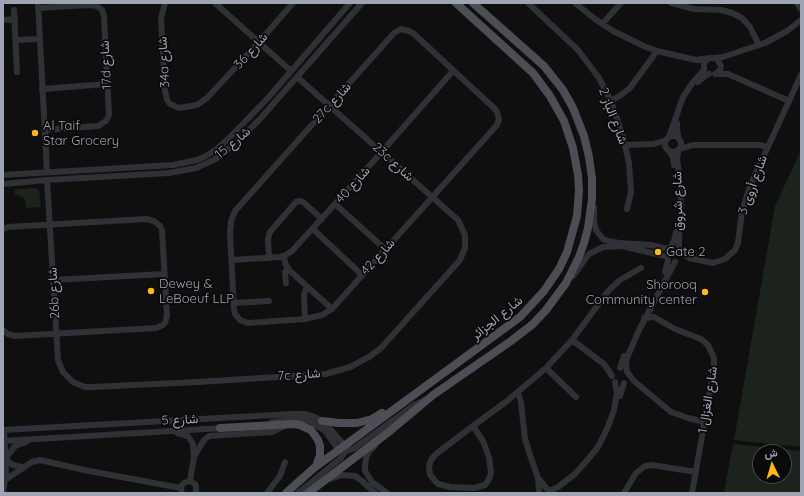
<!DOCTYPE html>
<meta charset="utf-8">
<style>
body{margin:0}
#map{position:relative;width:804px;height:496px;overflow:hidden;background:#0f0f10;font-family:Quicksand,Vazirmatn,sans-serif}
canvas{display:block}
.frame{position:absolute;inset:0;border:4px solid #9fa4b2;pointer-events:none}
.north{position:absolute;left:752px;top:444px;width:40px;height:40px;box-sizing:border-box;background:#0a0a0b;border:1px solid #46484e;border-radius:50%;rotate:355deg;font-size:11px;font-weight:700;line-height:16px;text-align:center;color:#9fa4b2}
.north::after{content:'';display:block;margin:auto;width:14px;height:18px;background:#fcb81b;clip-path:polygon(50% 0,100% 100%,50% 72%,0 100%)}
</style>
<div id="map">
<canvas width="804" height="496"></canvas>
<div class="frame"></div>
<div class="north">ش</div>
</div>
<script>
const c = document.querySelector('canvas').getContext('2d');
c.lineJoin = 'round';
function fillPath(path, color) { c.fillStyle = color; c.fill(path, 'evenodd'); }
const poly = rows => new Path2D(rows.map(r => 'M' + r).join(''));
function strokePath(path, color, width, dash) { c.strokeStyle = color; c.lineWidth = width; c.lineCap = dash ? 'butt' : 'round'; c.setLineDash(dash || []); c.stroke(path); }
function drawText(font, color, halo, rows, align = 'center') {
  c.font = font + ' Quicksand,Vazirmatn,sans-serif'; c.lineWidth = 3.5; c.setLineDash([]); c.textBaseline = 'middle'; c.strokeStyle = halo; c.fillStyle = color; for (const [text, x, y, turn = 0] of rows) {
    c.save(); c.translate(x, y); c.rotate((+turn || 0) * Math.PI / 180); c.textAlign = isNaN(turn) ? turn : align; if (halo) c.strokeText(text, 0, 0); c.fillText(text, 0, 0); c.restore();
  }
}
fillPath(poly([
 [801,150,801,447,734,440,775,206],
 [35,188,39,190,41,207,26,208,25,199,18,195,15,195,15,189],
 [733,444,801,451,801,493,724,493],
 [760,452,784,452,784,476,760,476]
]), '#1b231c');
strokePath(poly([
 [38,3,47,172],
 [165,3,161,19,165,91,167,100,170,104,179,108,197,105,207,98,259,42,293,3],
 [215,3,291,71],
 [528,3,578,50,599,78,611,101,623,137,629,163,631,192,627,209],
 [575,3,595,19,613,31,646,47,657,51,696,60,709,58],
 [671,3,694,9,721,10,732,13,742,18,750,27,759,45],
 [797,3,801,9],
 [38,8,90,5,97,6,102,10,104,16,109,115,106,121,98,126,44,130],
 [14,10,17,72],
 [3,20,15,19],
 [602,24,621,3],
 [401,29,409,31,413,33,495,109,497,112,499,119,497,125,332,309,322,315,305,319,248,323,240,320,235,314,234,309,230,233,231,221,235,211,394,33,401,29],
 [16,40,39,39],
 [715,58,723,57,765,43,787,31,801,20],
 [704,68,704,63,709,58,713,58,717,59,721,66,720,70,715,74],
 [716,74,728,74,789,101],
 [698,82,705,76,709,74],
 [42,89,107,84],
 [611,101,621,95,630,88,657,51],
 [677,123,677,129,678,137],
 '665 144a8 8 0 1 1 16 0a8 8 0 1 1-16 0Z',
 [669,137,683,97,693,82,704,70],
 [625,145,654,144,666,140],
 [680,149,693,145,760,145,767,147],
 [678,151,677,159,680,182,681,207,679,239,679,250],
 [670,152,673,158,674,165],
 [3,175,173,165,197,160,206,156,217,149,229,138,267,99,350,3],
 [47,180,58,360,63,372,73,382,85,387,92,387,198,382,326,374,350,367,369,357,381,348,460,260,465,248,465,235,458,220,297,77],
 [3,184,47,180,169,173,196,168,214,160,235,144,260,119,362,3],
 [335,204,385,249],
 [594,207,594,220,596,230,603,239,608,241,619,243,651,245,668,249],
 [3,229,8,227,146,219,154,221,160,226,162,230,167,316,165,323,163,325,156,328,15,336,8,334,3,330],
 [313,229,362,275],
 [670,248,674,241,676,232],
 [680,251,689,258,713,263,725,259,735,250,738,243,742,212,750,186,801,75],
 [284,256,285,263,289,270,332,309],
 [269,258,268,239,270,232,296,202,300,201,303,202,322,219],
 [232,260,279,257,284,256,292,251,355,182,453,71],
 [665,272,668,260],
 [573,276,589,254,603,247,622,246,665,256],
 [53,280,164,274],
 [286,283,285,272,288,268],
 [234,303,269,301],
 [644,318,654,317,675,329,701,339,708,345,714,358,714,368,692,493],
 [305,319,304,294,307,286],
 [572,340,604,364,612,376],
 [546,368,576,397],
 [620,368,624,356],
 [627,372,626,365,627,358,639,330,675,262],
 [628,373,634,381,671,412,688,418,705,422],
 [518,392,521,402,525,439,531,458,538,478,539,492],
 [620,396,624,383],
 [272,422,299,419,310,421,325,431,339,450,345,452,355,448,414,405,425,400],
 [473,426,507,401,546,368,572,340,609,290,620,280,641,268],
 [473,426,483,441,489,457,491,473,489,479,485,485,474,488,450,487,438,484,430,475,429,467,431,460,436,454,473,426],
 [3,430,292,414,306,414,315,417,325,423,345,446,346,450,341,458,298,493],
 [177,433,188,436,193,444,194,457,190,481],
 [3,441,223,428],
 [375,446,369,452,366,458,365,465,365,471,372,482,387,493],
 [194,457,204,440,209,436,272,432,286,425],
 [6,458,15,446,26,442],
 [6,460,13,465,22,467],
 [538,478,548,490],
 [330,479,342,475,355,476,362,481,375,493],
 [3,480,5,480,32,462,40,460,84,470,181,488],
 [550,491,558,487,575,474,589,458,598,447,607,429,614,410,617,393,615,382],
 [3,493,6,473,4,430],
 [182,493,181,488,182,485,184,483,190,481,195,484,196,486,196,493],
 [267,493,280,476,285,462],
 [624,493,636,473,645,466,652,465,696,472]
]), '#303136', 6);
strokePath(poly([
 [322,421,339,423,357,423,372,419,382,413],
 [220,428,294,424,300,425,311,430,318,440,320,446,320,455,316,466],
 [286,493,314,468,520,317,544,291,559,269,567,252,577,216,579,190,578,175,573,148,564,121,550,96,533,73,456,3],
 [308,493,390,431,433,395,511,341,533,324,546,310,566,283,579,257,584,243,588,228,592,199,592,178,589,157,584,136,573,108,563,90,544,66,473,3]
]), '#4c4d55', 8);
for (const [x, y, r, color] of [
 [35,133,4,"#fcb81b"],
 [658,252,4,"#fcb81b"],
 [151,291,4,"#fcb81b"],
 [705,292,4,"#fcb81b"]
]) { const dot = new Path2D(); dot.arc(x, y, r, 0, 2 * Math.PI); c.fillStyle = color; c.fill(dot); strokePath(dot, '#0a0a0b', 1.5); }
drawText('13px', '#9fa4b2', '#0a0a0b', [
 ["شارع 36",251,51,-48],
 ["34a شارع",164,62,-93],
 ["17d شارع",106,65,-93],
 ["27c شارع",332,103,-48],
 ["شارع الباز 2",613,116,69],
 ["شارع 15",233,143,-40],
 ["23c شارع",393,162,42],
 ["شارع 40",353,185,-48],
 ["شارع أروى 3",753,185,-70],
 ["شارع شروق",678,201,-91],
 ["شارع 42",378,257,-48],
 ["26b شارع",54,293,-93],
 ["شارع الجزائر",497,318,-39],
 ["7c شارع",299,375,-4],
 ["شارع الغزال 1",708,400,-81],
 ["شارع 5",180,420,-3]
]);
drawText('13px', '#9fa4b2', '#0a0a0b', [
 ["Al Taif",43,126],
 ["Star Grocery",43,141],
 ["Gate 2",666,252],
 ["Dewey &",159,284],
 ["LeBoeuf LLP",159,299],
 ["Shorooq",697,285,"right"],
 ["Community center",697,300,"right"]
], 'left');
</script>
